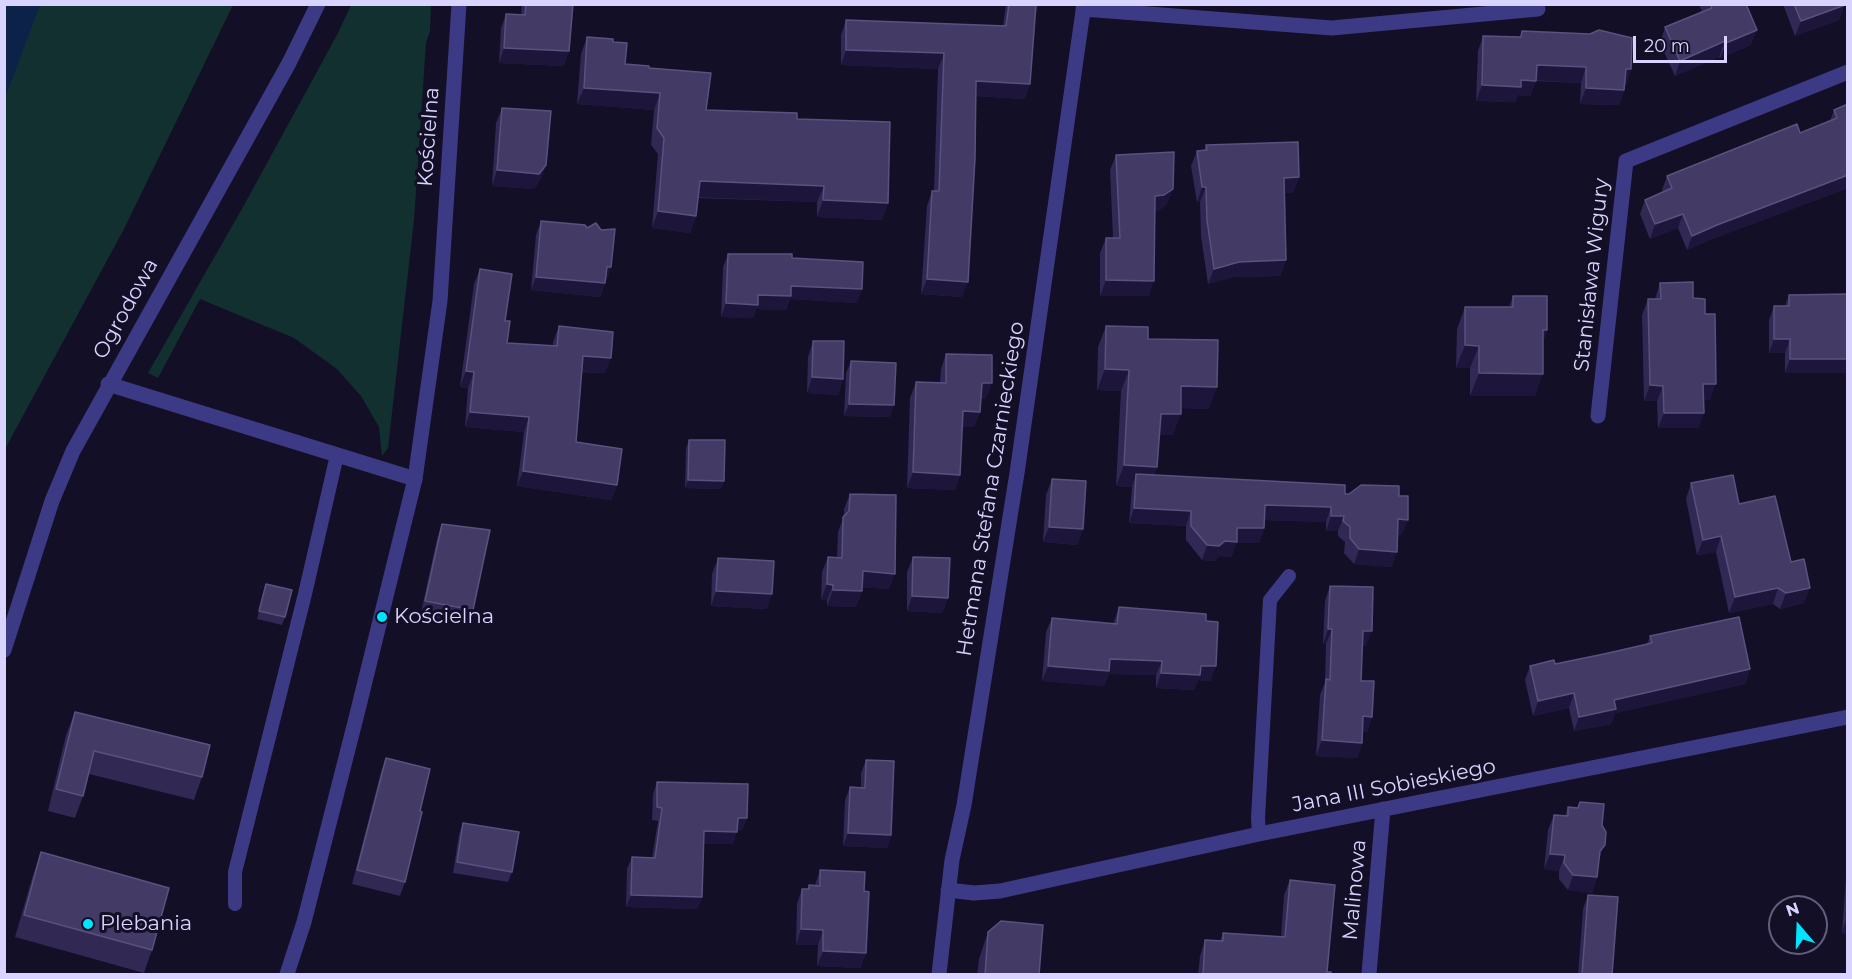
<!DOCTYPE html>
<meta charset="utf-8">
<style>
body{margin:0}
#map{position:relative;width:1852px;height:979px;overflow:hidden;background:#130f26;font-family:Montserrat,sans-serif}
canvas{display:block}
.frame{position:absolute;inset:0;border:6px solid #d9d4ff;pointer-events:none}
.north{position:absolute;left:1768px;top:895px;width:60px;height:60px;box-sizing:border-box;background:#130f26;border:2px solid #625e7d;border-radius:50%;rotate:341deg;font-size:16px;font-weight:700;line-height:24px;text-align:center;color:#d9d4ff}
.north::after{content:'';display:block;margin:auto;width:21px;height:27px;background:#00e5ff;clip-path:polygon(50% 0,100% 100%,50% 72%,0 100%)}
.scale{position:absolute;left:1633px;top:36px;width:94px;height:27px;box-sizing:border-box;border:3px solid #d9d4ff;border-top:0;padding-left:8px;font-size:18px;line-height:21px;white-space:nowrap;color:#d9d4ff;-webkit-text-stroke:4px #130f26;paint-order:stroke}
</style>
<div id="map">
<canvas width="1852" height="979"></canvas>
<div class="frame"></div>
<div class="north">N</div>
<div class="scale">20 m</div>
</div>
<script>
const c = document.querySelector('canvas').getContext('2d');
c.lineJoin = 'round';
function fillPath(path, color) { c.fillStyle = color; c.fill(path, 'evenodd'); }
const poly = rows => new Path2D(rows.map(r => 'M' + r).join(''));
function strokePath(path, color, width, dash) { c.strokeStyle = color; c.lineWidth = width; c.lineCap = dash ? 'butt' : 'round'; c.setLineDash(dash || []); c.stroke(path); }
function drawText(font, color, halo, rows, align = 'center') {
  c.font = font + ' Montserrat,sans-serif'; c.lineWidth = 6; c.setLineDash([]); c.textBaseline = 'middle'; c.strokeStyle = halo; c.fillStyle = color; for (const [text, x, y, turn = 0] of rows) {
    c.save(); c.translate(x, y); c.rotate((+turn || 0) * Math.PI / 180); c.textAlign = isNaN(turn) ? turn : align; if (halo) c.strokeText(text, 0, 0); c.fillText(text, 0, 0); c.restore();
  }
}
fillPath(poly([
 [5,5,233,5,124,229,5,449],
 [351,5,431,5,430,31,426,43,414,220,388,448,382,456,379,427,361,396,337,369,294,338,200,299,158,378,148,373,243,207,337,35]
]), '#12302f');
fillPath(poly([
 [5,4,40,5,5,98,4,5]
]), '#0c2248');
strokePath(poly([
 [1259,834,1258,818,1270,600,1289,576],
 [235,904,235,872,305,594,337,455]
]), '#3d3a85', 14);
strokePath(poly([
 [1083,9,1332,28,1538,9],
 [108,384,415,479],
 [1598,416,1626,161,1848,72],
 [4,650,52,501,73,451,289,63,318,4],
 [948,890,974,893,1000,891,1259,834,1848,717],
 [939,974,952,860,964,805,1017,473,1084,4],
 [1369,974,1383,809]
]), '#3d3a85', 15);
strokePath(poly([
 [287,974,304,922,356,718,415,479,440,301,459,4]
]), '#3d3a85', 15);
fillPath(poly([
 [522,4,573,4,564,66,499,63,501,28,506,14,521,15],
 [1006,4,1039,4,1035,17,1025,99,976,96,962,297,921,294,927,206,932,191,934,191,938,69,841,65,841,35,846,20,1003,26],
 [1699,4,1746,4,1751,45,1720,58,1719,57,1675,76,1660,43,1665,27,1702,12],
 [1783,4,1848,4,1844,6,1839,20,1795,36],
 [1522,31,1631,69,1626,85,1625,85,1624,90,1619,105,1580,104,1581,83,1536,81,1530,96,1518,95,1515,102,1476,101,1478,51,1483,36,1520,37],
 [587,37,613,42,625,64,649,68,706,110,797,119,888,203,882,220,817,217,817,202,698,198,696,216,690,233,652,228,658,154,651,145,654,110,577,104,581,54],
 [1848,104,1848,188,1712,239,1687,250,1678,228,1650,239,1640,214,1645,200,1663,192,1662,190,1667,176,1800,133,1830,121,1834,110],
 [502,108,546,165,540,180,534,189,492,186,496,123],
 [1206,145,1299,177,1293,193,1284,193,1286,260,1280,276,1233,277,1208,284,1201,236,1200,202,1197,202,1191,166,1197,151,1204,150],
 [1116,155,1167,204,1158,211,1155,211,1149,296,1100,296,1100,253,1106,238,1113,238,1110,170],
 [541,221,611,267,600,297,531,290,536,235],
 [728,254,792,258,857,303,790,299,786,310,756,309,753,318,721,317,723,267],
 [480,269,505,321,507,343,553,346,553,342,559,326,605,373,582,372,576,442,617,485,611,500,517,486,524,432,465,427,468,388,460,387,474,284],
 [1660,283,1693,298,1705,314,1710,400,1703,400,1704,413,1698,428,1658,428,1657,401,1644,401,1642,315,1648,299,1655,299],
 [1848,294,1785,373,1785,353,1769,353,1769,320,1774,306,1785,306,1789,295],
 [1513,296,1547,330,1543,341,1535,396,1470,396,1470,368,1456,368,1457,329,1465,307,1509,307],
 [1106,326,1148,339,1209,409,1181,408,1173,435,1159,435,1157,467,1154,475,1345,494,1399,496,1402,535,1398,535,1392,567,1354,564,1344,553,1345,542,1338,536,1338,531,1326,531,1326,522,1265,520,1264,528,1259,543,1236,543,1231,557,1219,556,1214,561,1202,560,1186,540,1186,526,1129,523,1132,487,1116,486,1121,391,1097,390,1098,347],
 [813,341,843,379,838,395,807,393,808,357],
 [946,354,986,399,981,398,980,412,974,427,962,427,960,475,955,490,907,488,910,398,916,382,940,383,941,369],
 [851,361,890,417,844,416,846,373],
 [689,440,724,481,721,489,685,488,686,448],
 [1052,479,1078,545,1043,542,1046,495],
 [1691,483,1739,504,1791,562,1804,603,1780,609,1773,604,1729,613,1716,552,1697,555,1686,499],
 [850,494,889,589,862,587,862,591,856,607,827,606,827,600,821,600,822,572,828,557,837,557,838,532,844,516,844,509],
 [442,524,473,610,468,626,420,617,437,539],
 [913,557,948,598,942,613,907,611,907,572],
 [718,558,767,609,711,606,712,574],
 [266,584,285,617,282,625,257,619],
 [1330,586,1366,646,1362,646,1361,681,1372,717,1367,732,1363,732,1362,743,1357,758,1316,756,1320,695,1325,682,1326,644,1323,644,1325,601],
 [1119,607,1206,621,1216,666,1210,681,1198,680,1194,690,1156,688,1156,675,1109,674,1104,686,1042,681,1046,632,1052,618,1113,624],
 [1650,636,1750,669,1745,684,1615,713,1611,724,1574,731,1569,708,1533,716,1525,680,1530,666,1555,664,1647,644],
 [75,712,202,777,194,800,89,774,83,796,75,818,48,811,66,735],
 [386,758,420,811,405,882,400,896,352,884,381,772],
 [866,760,891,835,887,848,843,846,845,800,850,787,861,788,861,773],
 [657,782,747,818,742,830,737,830,733,844,704,844,702,897,697,909,626,907,627,869,632,857,652,858,658,821,652,820,653,794],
 [1580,802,1599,861,1597,877,1592,893,1568,890,1559,879,1559,871,1544,869,1548,830,1554,815,1565,816,1568,807,1578,808],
 [463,823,512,872,508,882,453,873,459,834],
 [1848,849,1848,934,1842,933],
 [41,852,152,950,144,973,15,937,33,875],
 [820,870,864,891,866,953,860,968,817,966,818,945,796,945,797,904,802,889,808,889,809,885,815,885],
 [1290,880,1327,972,1331,975,1198,975,1200,956,1205,940,1220,941,1223,933,1281,937,1284,895],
 [1588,895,1612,975,1578,975,1583,909],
 [988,932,1039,975,977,975,979,959]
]), '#312854');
fillPath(poly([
 [1035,4,1039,4,1034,18],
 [1837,4,1848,4,1844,6,1839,20,1795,36,1801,21],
 [1757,30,1751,45,1720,58,1726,43],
 [1725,41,1719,57,1675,76,1680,61],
 [504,48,569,51,564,66,499,63],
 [846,50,944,53,938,69,841,65],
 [1537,65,1586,67,1581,83,1531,80],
 [1626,69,1631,69,1626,85,1620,85],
 [1521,80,1536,81,1530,96,1518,95,1515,102,1476,101,1482,85],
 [976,81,1030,84,1025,99,971,96],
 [584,88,660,93,654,110,577,104],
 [1586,88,1624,90,1619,105,1580,104],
 [546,165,540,180,534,189,492,186,497,170],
 [1848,175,1848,188,1712,239,1687,250,1692,236,1717,225],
 [1299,177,1293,193,1278,193,1284,178],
 [700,181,824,186,817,202,694,197],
 [1202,187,1206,187,1200,202,1197,202],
 [1173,189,1167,204,1158,211,1150,211,1155,196],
 [823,200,888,203,882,220,817,217],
 [658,211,696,216,690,233,652,228],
 [1683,214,1678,228,1650,239,1655,224],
 [1286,260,1280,276,1233,277,1208,284,1214,269,1239,262],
 [607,267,611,267,606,280],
 [536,277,605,283,600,297,531,290],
 [927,279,968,282,962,297,921,294],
 [1106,280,1154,281,1149,296,1100,296],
 [791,286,862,289,857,303,790,299,786,310,756,309,753,318,721,317,726,303],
 [1543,330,1547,330,1539,352],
 [1774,339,1790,339,1785,353,1769,353],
 [1465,345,1479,346,1470,368,1456,368],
 [583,356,611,358,605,373,577,371],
 [1790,359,1848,359,1848,373,1785,373],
 [1105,369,1129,370,1121,391,1097,390],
 [466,371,474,372,468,388,460,387],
 [1479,373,1543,374,1535,396,1470,396],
 [812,377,843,379,838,395,807,393],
 [982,383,992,383,986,399,976,398],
 [1703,384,1716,384,1710,400,1697,400],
 [1650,385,1663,386,1657,401,1644,401],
 [1181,386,1217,387,1209,409,1174,408],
 [849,404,894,405,890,417,844,416],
 [963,411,980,412,974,427,958,427],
 [470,412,529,417,524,432,465,427],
 [1664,413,1704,413,1698,428,1658,428],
 [1161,414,1181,414,1173,435,1153,435],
 [1124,465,1157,467,1150,488,1136,474,1132,487,1116,486],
 [523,471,617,485,611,500,517,486],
 [913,472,960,475,955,490,907,488],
 [688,480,724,481,721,489,685,488],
 [1265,505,1331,507,1326,522,1260,520],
 [1134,508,1191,511,1186,526,1129,523],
 [1331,516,1344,516,1338,531,1326,531],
 [1398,519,1408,520,1402,535,1393,534],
 [1049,527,1083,529,1078,545,1043,542],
 [1237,528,1264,528,1259,543,1236,543,1231,557,1219,556,1214,561,1202,560,1207,545],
 [1721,536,1716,552,1697,555,1703,540],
 [1359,549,1397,552,1392,567,1354,564],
 [863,571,895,574,889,589,857,587],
 [827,584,833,585,827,600,821,600],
 [1778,588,1773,604,1729,613,1735,597],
 [1810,588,1804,603,1780,609,1786,593],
 [833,590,862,591,856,607,827,606],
 [716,591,772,594,767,609,711,606],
 [912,596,948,598,942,613,907,611],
 [1328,629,1332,629,1326,644,1323,644],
 [1363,631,1372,631,1366,646,1357,646],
 [1110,659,1162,661,1156,675,1109,674,1104,686,1042,681,1048,666],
 [1201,666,1216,666,1210,681,1198,680,1194,690,1156,688,1161,673],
 [1750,669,1745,684,1615,713,1611,724,1574,731,1579,717,1614,700],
 [1574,693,1569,708,1533,716,1538,701],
 [1363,716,1372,717,1367,732,1358,732],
 [1322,740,1362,743,1357,758,1316,756],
 [738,818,747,818,742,830,733,830],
 [704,831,737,832,733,844,699,844],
 [848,833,891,835,887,848,843,846],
 [1605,845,1599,860,1600,851],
 [1550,854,1565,855,1559,871,1544,869],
 [1573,875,1597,877,1592,893,1568,890],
 [631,895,702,897,697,909,626,907],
 [1846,920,1848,920,1848,934,1842,933],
 [801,929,823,930,818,945,796,945],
 [823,951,866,953,860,968,817,966]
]), '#1d163a');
const building = poly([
 [526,4,573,4,569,51,504,48,506,14,525,15,526,4],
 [1009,4,1036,4,1030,84,976,81,975,158,968,282,927,279,932,191,939,191,944,53,846,50,846,20,1006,26,1009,4],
 [1710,4,1746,4,1757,30,1726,43,1725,41,1680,61,1665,27,1712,8,1710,4],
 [1794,4,1845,4,1845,5,1801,21,1794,4],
 [1599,30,1632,38,1631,69,1626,69,1624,90,1586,88,1586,67,1537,65,1536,81,1521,80,1521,87,1482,85,1483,36,1521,37,1522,31,1590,34,1599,30],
 [587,37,613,39,613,42,627,43,625,64,649,66,649,68,711,73,706,110,797,113,797,119,890,122,888,203,823,200,824,186,700,181,696,216,658,211,664,138,657,128,660,93,584,88,587,37],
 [1848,104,1848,175,1717,225,1692,236,1683,214,1655,224,1645,200,1672,188,1667,176,1797,124,1800,133,1837,118,1834,110,1848,104],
 [502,108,551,111,546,165,539,174,497,170,502,108],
 [1298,142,1299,177,1284,178,1286,260,1239,262,1214,269,1207,220,1206,187,1202,187,1197,151,1207,150,1206,145,1298,142],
 [1174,152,1173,189,1164,195,1155,196,1154,281,1106,280,1106,238,1120,238,1116,155,1174,152],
 [541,221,585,225,587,228,596,223,601,230,615,229,611,267,607,267,605,283,536,277,541,221],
 [728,254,792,254,792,258,863,262,862,289,791,286,791,296,758,295,758,305,726,303,728,254],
 [480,269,512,274,505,321,510,321,507,343,557,346,559,326,613,332,611,358,583,356,576,442,622,449,617,485,523,471,529,417,470,412,474,372,466,371,480,269],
 [1693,282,1693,298,1705,299,1705,314,1715,314,1716,384,1703,384,1704,413,1664,413,1663,386,1650,385,1648,299,1661,299,1660,283,1693,282],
 [1848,294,1848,359,1790,359,1790,339,1774,339,1774,306,1789,306,1789,295,1848,294],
 [1513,296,1547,296,1547,330,1543,330,1543,374,1479,373,1479,346,1465,345,1465,307,1513,307,1513,296],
 [1106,326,1148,327,1148,339,1218,340,1217,387,1181,386,1181,414,1161,414,1157,467,1124,465,1129,370,1105,369,1106,326],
 [813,341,844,341,843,379,812,377,813,341],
 [946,354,992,355,992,383,982,383,980,412,963,411,960,475,913,472,916,382,946,383,946,354],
 [851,361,896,363,894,405,849,404,851,361],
 [689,440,725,440,724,481,688,480,689,440],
 [1136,474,1345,485,1345,494,1349,494,1361,485,1399,486,1399,496,1408,496,1408,520,1398,519,1397,552,1359,549,1350,538,1350,527,1343,521,1344,516,1331,516,1331,507,1265,505,1264,528,1237,528,1237,542,1225,541,1219,546,1207,545,1191,526,1191,511,1134,508,1136,474],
 [1733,475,1739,504,1775,496,1791,562,1804,559,1810,588,1786,593,1778,588,1735,597,1721,536,1703,540,1691,483,1733,475],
 [1052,479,1086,481,1083,529,1049,527,1052,479],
 [850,494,896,495,895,574,863,571,862,591,833,590,833,585,827,584,828,557,842,558,843,517,849,511,850,494],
 [442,524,490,530,473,610,425,601,442,524],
 [913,557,950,558,948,598,912,596,913,557],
 [718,558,774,561,772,594,716,591,718,558],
 [266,584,292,590,285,617,259,611,266,584],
 [1330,586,1373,587,1372,631,1363,631,1361,681,1374,681,1372,717,1363,716,1362,743,1322,740,1326,679,1330,680,1332,629,1328,629,1330,586],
 [1119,607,1206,614,1206,621,1218,622,1216,666,1201,666,1200,675,1161,673,1162,661,1110,659,1109,671,1048,666,1052,618,1117,624,1119,607],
 [1739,617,1750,669,1614,700,1616,709,1579,717,1574,693,1538,701,1530,666,1554,660,1555,664,1604,654,1652,643,1650,636,1739,617],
 [75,712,210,745,202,777,94,751,83,796,56,789,75,712],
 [386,758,430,769,420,811,422,812,405,882,357,870,386,758],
 [866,760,894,761,891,835,848,833,850,787,865,788,866,760],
 [657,782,748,784,747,818,738,818,737,832,704,831,702,897,631,895,632,857,655,858,662,808,657,807,657,782],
 [1580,802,1604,804,1602,825,1606,832,1605,845,1600,851,1597,877,1573,875,1564,863,1565,855,1550,854,1554,815,1568,816,1568,807,1578,808,1580,802],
 [463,823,519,832,512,872,457,862,463,823],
 [41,852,169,888,152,950,24,915,41,852],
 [820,870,865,872,864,891,869,892,866,953,823,951,823,930,801,929,802,889,809,889,809,885,820,886,820,870],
 [1290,880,1335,885,1327,972,1331,972,1331,975,1203,975,1205,940,1223,941,1223,933,1285,937,1290,880],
 [1588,895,1618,897,1612,975,1582,975,1588,895],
 [1001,921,1043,925,1039,975,985,975,988,932,1001,921]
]);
fillPath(building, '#433a66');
strokePath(building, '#5a527e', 1.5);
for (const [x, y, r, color] of [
 [382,617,6,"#00e5ff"],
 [88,924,6,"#00e5ff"]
]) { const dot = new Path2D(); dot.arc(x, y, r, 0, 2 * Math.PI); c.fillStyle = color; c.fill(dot); strokePath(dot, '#130f26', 2); }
drawText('21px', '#d9d4ff', '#130f26', [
 ["Kościelna",429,137,-86],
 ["Stanisława Wigury",1592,275,-84],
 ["Ogrodowa",126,309,-61],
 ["Hetmana Stefana Czarnieckiego",991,489,-81],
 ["Jana III Sobieskiego",1394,786,-11],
 ["Malinowa",1355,890,-85]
]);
drawText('21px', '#d9d4ff', '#130f26', [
 ["Kościelna",394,617],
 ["Plebania",100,924]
], 'left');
</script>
